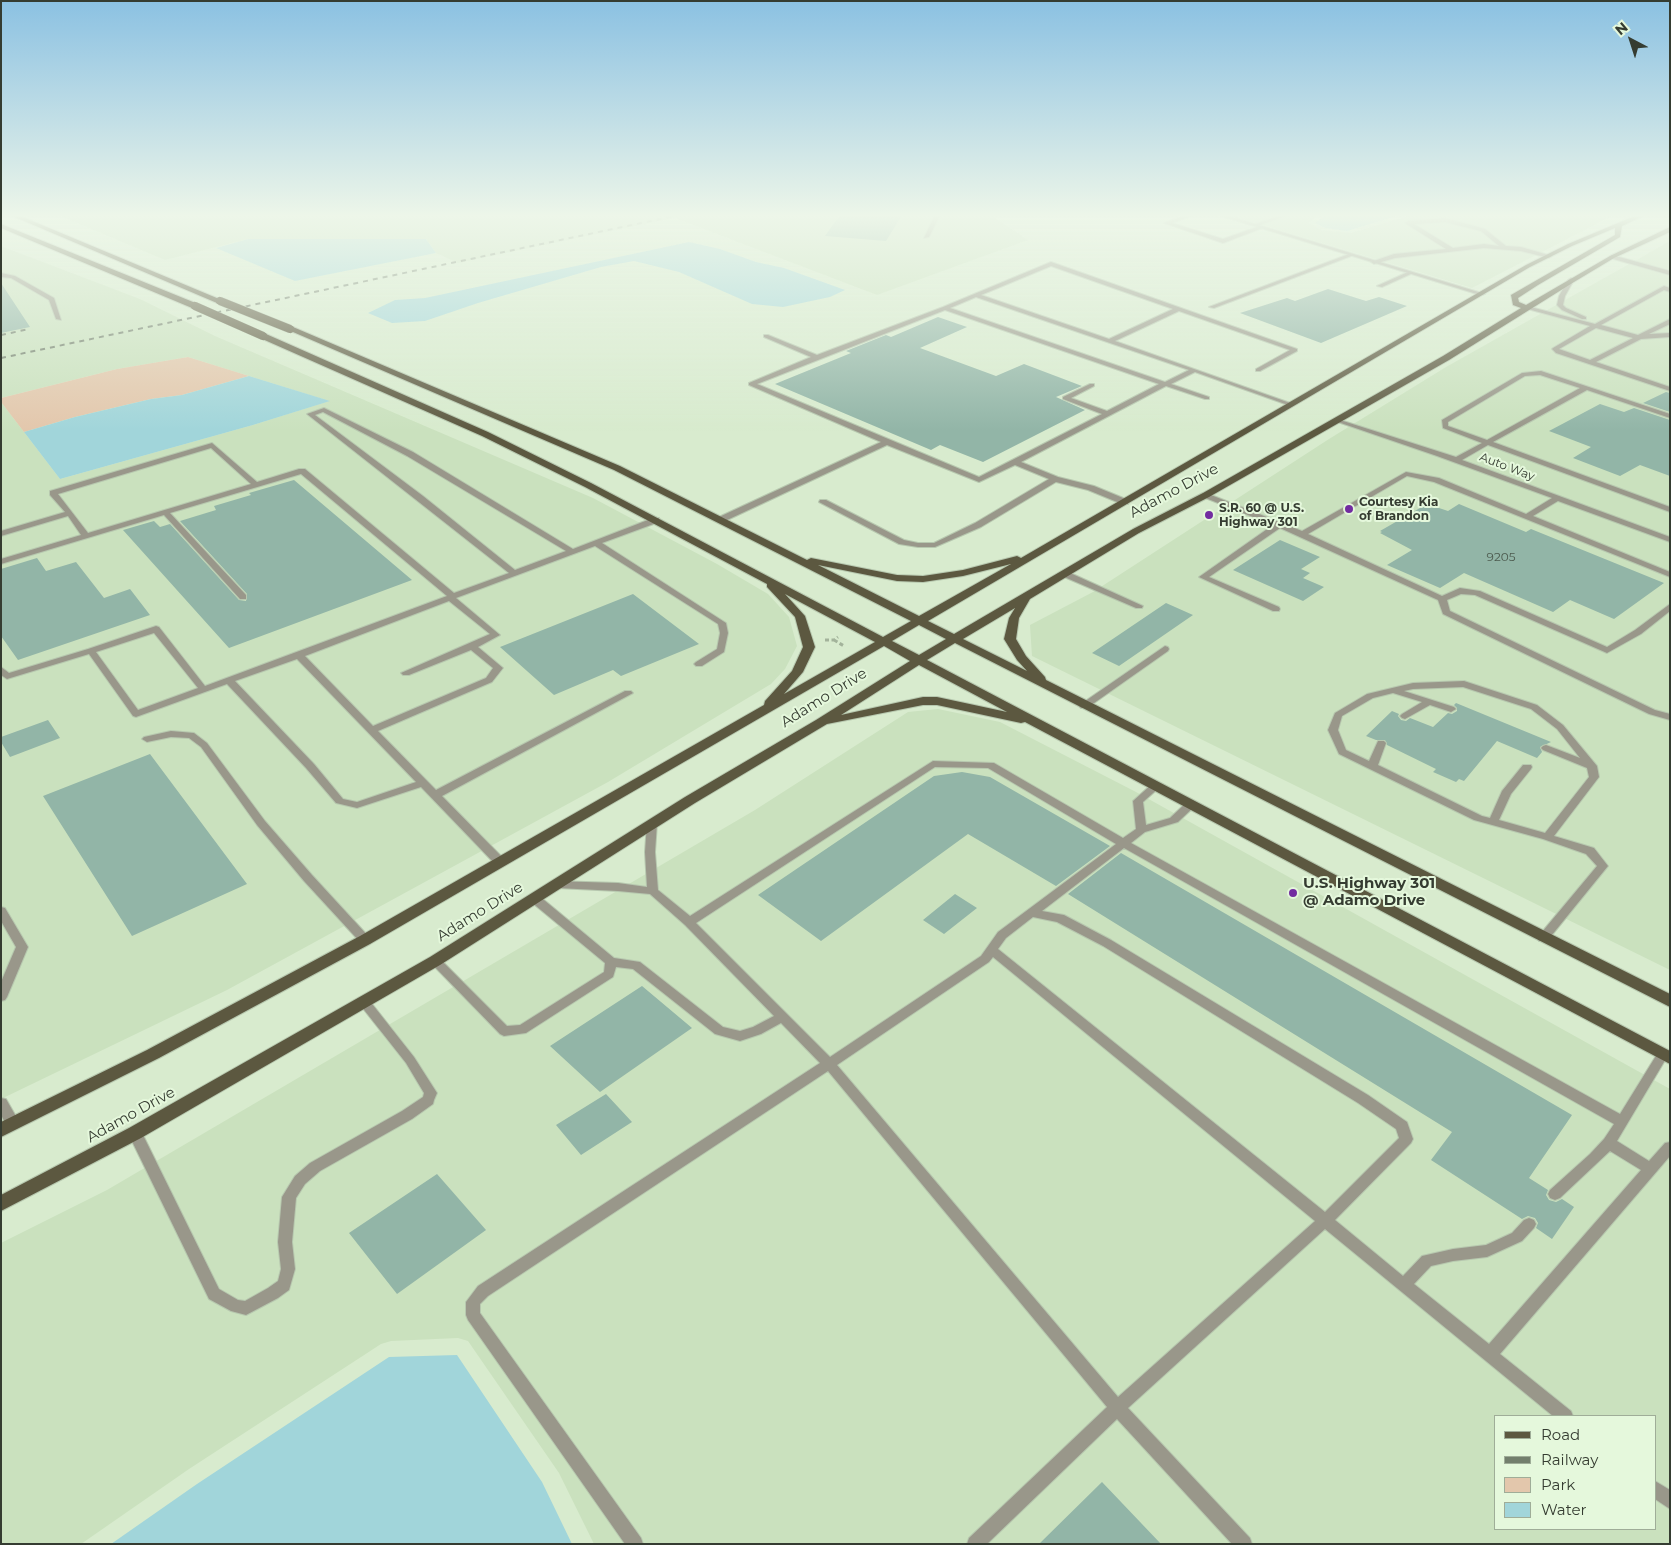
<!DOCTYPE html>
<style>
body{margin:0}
#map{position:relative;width:1671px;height:1545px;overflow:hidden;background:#d8ebce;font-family:Montserrat,sans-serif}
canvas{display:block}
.frame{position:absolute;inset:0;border:2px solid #353c31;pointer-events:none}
.legend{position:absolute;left:1494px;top:1415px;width:162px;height:115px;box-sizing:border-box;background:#e5f8dc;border:1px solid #9fad98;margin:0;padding:6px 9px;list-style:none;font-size:15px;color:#353c31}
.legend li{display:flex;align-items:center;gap:10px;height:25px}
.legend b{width:25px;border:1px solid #9fad98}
.north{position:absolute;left:1606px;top:15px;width:50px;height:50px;-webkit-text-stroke:4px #e5f8dc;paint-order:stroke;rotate:320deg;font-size:14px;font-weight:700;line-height:20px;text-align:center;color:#353c31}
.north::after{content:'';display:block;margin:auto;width:18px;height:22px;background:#353c31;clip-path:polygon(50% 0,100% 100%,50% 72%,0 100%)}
</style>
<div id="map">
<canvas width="1671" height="1545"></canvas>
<div class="frame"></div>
<ul class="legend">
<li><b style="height:6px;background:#5c5840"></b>Road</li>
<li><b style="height:6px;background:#737f6d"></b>Railway</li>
<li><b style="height:14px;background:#e3c7ac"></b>Park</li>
<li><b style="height:14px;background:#a1d5da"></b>Water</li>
</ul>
<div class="north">N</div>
</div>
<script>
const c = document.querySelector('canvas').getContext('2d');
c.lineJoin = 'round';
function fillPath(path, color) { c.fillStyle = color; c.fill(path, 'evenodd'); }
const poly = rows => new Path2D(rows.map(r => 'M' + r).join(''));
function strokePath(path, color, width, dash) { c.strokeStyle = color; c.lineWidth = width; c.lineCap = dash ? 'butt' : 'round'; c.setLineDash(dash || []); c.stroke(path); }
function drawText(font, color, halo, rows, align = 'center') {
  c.font = font + ' Montserrat,sans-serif'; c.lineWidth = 4; c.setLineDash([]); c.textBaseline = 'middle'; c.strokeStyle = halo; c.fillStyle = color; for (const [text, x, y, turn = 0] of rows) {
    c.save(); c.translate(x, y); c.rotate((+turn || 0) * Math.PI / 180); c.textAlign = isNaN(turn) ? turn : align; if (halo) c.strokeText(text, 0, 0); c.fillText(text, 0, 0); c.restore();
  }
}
fillPath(poly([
 [58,215,991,215,1028,240,877,295,675,218,458,263,436,253,426,239,248,239,165,260],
 [1229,215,1318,215,1309,223,1321,230,1351,233,1411,215,1614,215,1472,288],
 [1670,242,1670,270,1635,261,1666,243],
 [1,246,140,299,215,336,593,498,717,564,768,594,789,617,797,646,785,669,771,684,608,782,227,990,1,1099,1,402,60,479,253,425,329,401,188,357,117,369,1,398],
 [1629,264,1670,276,1670,970,1032,656,1030,625,1093,592,1329,439,1446,367],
 [938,709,1000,722,1136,792,1670,1089,1670,1544,594,1544,559,1473,468,1341,458,1338,391,1341,381,1344,189,1469,81,1544,1,1544,1,1243,107,1190,755,810,908,712],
 [1495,1416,1655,1416,1655,1529,1495,1529]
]), '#cae1be');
fillPath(poly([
 [188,357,249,376,182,395,151,399,75,417,24,432,1,402,1,398,117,369]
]), '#e3c7ac');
fillPath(poly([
 [1326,215,1400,215,1347,231,1325,228,1315,223],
 [248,239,426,239,436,253,295,281,216,248],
 [689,242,720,249,756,262,784,268,845,290,830,297,783,307,752,304,679,272,634,261,601,267,478,303,425,321,392,323,368,313,395,300,425,298],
 [249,376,330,401,253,425,60,479,24,432,75,417,151,399,182,395],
 [457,1355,542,1482,572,1544,111,1544,197,1484,389,1357]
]), '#a1d5da');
fillPath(poly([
 [840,215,902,215,886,241,825,236],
 [1,283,30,327,1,333],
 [1328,289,1366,301,1379,297,1407,306,1321,343,1240,313,1287,298,1295,301],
 [938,317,967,327,920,348,996,376,1024,364,1082,386,1056,397,1085,410,983,462,940,445,931,450,775,384,851,353,846,351,886,335,891,337],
 [1666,392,1670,393,1670,412,1643,403],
 [1600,404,1624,412,1634,408,1670,420,1670,476,1640,465,1620,476,1573,458,1591,447,1549,431],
 [294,480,412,580,229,648,123,530,154,521,160,527,170,524,239,600,246,601,247,594,180,521,216,510,214,506,251,495,249,493],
 [1427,504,1448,511,1459,504,1526,532,1531,529,1664,583,1614,619,1570,600,1553,612,1464,573,1440,588,1387,565,1412,550,1380,533,1382,532,1380,531],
 [1280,540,1320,557,1301,569,1310,573,1303,578,1324,587,1303,601,1233,570],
 [37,558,46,571,76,562,104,598,130,589,150,615,18,660,1,636,1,569],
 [633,594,699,644,621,676,613,670,554,695,500,647],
 [1166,603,1193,615,1119,666,1092,653],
 [1456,703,1551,742,1540,747,1542,752,1537,758,1497,741,1464,781,1459,779,1456,782,1433,772,1436,769,1387,745,1385,740,1376,740,1366,736,1392,711,1399,714,1398,716,1401,720,1406,721,1410,718,1433,727,1448,713,1452,714,1457,711,1457,708,1454,705],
 [48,720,60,738,10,757,1,742,1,737],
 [150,754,247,884,132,936,43,796],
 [962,772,990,777,1110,846,1056,886,968,834,821,941,758,895,934,776],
 [1121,853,1572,1115,1529,1178,1548,1190,1546,1195,1549,1200,1556,1202,1562,1199,1574,1207,1552,1239,1536,1228,1538,1223,1535,1218,1528,1216,1522,1219,1431,1160,1452,1132,1068,894],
 [955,894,977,908,944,934,923,920],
 [642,986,692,1028,600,1092,550,1046],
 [606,1094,632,1122,581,1155,556,1125],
 [437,1174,486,1230,397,1294,349,1233],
 [1102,1482,1161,1544,1039,1544]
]), '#92b5a7');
const service = poly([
 [935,215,940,215,929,237,924,238,935,215],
 [1187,215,1194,215,1172,223,1223,239,1260,226,1265,227,1223,243,1164,223,1187,215],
 [1282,215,1289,215,1257,226,1252,225,1282,215],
 [1445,218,1485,229,1506,246,1521,247,1552,256,1549,258,1521,251,1484,248,1395,258,1374,264,1371,262,1394,254,1446,249,1405,223,1408,221,1445,218],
 [1445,222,1481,231,1499,246,1484,244,1453,248,1414,224,1445,222],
 [1349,254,1354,255,1214,308,1209,307,1349,254],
 [1051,262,1297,349,1297,351,1260,371,1256,371,1256,369,1290,350,1179,311,1115,341,1293,404,1288,405,1195,372,1171,384,1209,397,1209,399,1205,399,1166,386,1021,462,1058,477,1094,486,1128,500,1128,504,1122,504,1088,490,1056,482,981,527,935,547,918,547,899,544,819,502,820,500,826,500,904,540,918,543,934,543,975,523,1049,479,1015,465,979,482,887,445,725,521,719,521,719,517,881,442,749,385,749,383,811,357,764,337,764,335,768,335,817,355,943,307,1051,262],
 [1051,266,1173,309,1109,339,981,295,1051,266],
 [976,297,1107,342,1189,370,1165,382,950,308,976,297],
 [945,310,1159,384,1107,411,1071,398,1094,386,1094,384,1090,384,1063,397,1063,399,1102,414,979,477,757,384,945,310],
 [1408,272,1413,273,1382,287,1377,286,1408,272],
 [1,273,15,276,54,298,61,320,56,319,49,300,11,278,1,277,1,273],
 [1571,278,1574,280,1565,296,1563,305,1566,308,1586,317,1586,319,1582,319,1562,310,1557,305,1559,296,1568,280,1571,278],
 [1664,286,1670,288,1670,292,1664,290,1601,325,1638,335,1670,319,1670,324,1649,334,1670,333,1670,337,1641,339,1596,362,1670,387,1670,391,1556,353,1552,349,1553,348,1590,326,1524,308,1527,306,1595,324,1664,286],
 [1596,328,1633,338,1590,360,1559,349,1596,328],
 [1541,371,1670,414,1670,418,1587,390,1493,442,1670,507,1670,512,1488,445,1462,460,1670,537,1670,542,1558,501,1533,516,1670,572,1670,577,1434,482,1407,476,1308,534,1442,596,1460,588,1480,591,1607,647,1635,630,1670,604,1670,611,1641,634,1607,653,1475,595,1461,594,1447,600,1450,611,1655,710,1670,714,1670,720,1649,714,1443,614,1438,600,1280,528,1209,577,1279,607,1280,609,1279,611,1273,611,1199,577,1273,525,1203,497,1202,495,1206,493,1302,531,1406,472,1439,478,1526,514,1552,498,1437,456,1332,420,1337,419,1456,457,1482,443,1443,428,1442,420,1522,373,1541,371],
 [1540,375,1580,388,1487,440,1448,426,1448,422,1525,376,1540,375],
 [324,408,413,452,573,549,653,518,659,518,659,522,602,543,726,623,728,633,724,652,702,666,696,666,694,664,696,662,717,649,720,633,718,624,595,546,456,598,500,635,478,647,503,668,492,682,378,731,436,790,625,691,631,691,633,693,442,796,504,859,505,862,504,865,496,865,421,787,357,808,336,803,306,768,227,684,136,717,133,716,89,654,7,679,1,675,1,667,9,673,88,649,156,626,159,627,205,686,447,596,301,474,170,513,246,595,246,599,240,599,164,515,1,564,1,559,81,535,68,516,1,536,1,531,65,512,50,495,50,491,212,443,257,482,299,469,305,469,454,593,509,573,307,414,324,408],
 [323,412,407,456,566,551,515,570,423,496,315,415,323,412],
 [211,448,251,484,88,533,58,494,211,448],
 [449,601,490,634,401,673,403,675,409,675,471,650,493,668,486,678,373,726,305,656,449,601],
 [154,633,198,688,138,710,96,652,154,633],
 [297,659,416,782,357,802,343,799,314,764,235,681,297,659],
 [1062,572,1068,572,1143,606,1142,608,1136,608,1062,576,1062,572],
 [1165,646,1168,647,1169,649,1168,651,1087,708,1081,708,1079,706,1081,704,1165,646],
 [1464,681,1537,705,1563,725,1597,766,1599,777,1554,836,1594,848,1608,866,1547,941,1539,941,1537,938,1597,866,1586,854,1543,839,1474,820,1339,754,1328,730,1335,713,1367,694,1413,683,1464,681],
 [1463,687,1531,709,1557,729,1580,758,1546,745,1543,746,1541,748,1543,750,1587,768,1589,777,1545,833,1499,820,1511,794,1531,769,1532,767,1531,765,1523,765,1502,791,1490,818,1482,816,1378,765,1386,743,1384,741,1378,741,1369,761,1346,750,1338,730,1342,716,1373,698,1393,693,1422,702,1402,714,1400,716,1402,718,1405,719,1430,705,1451,712,1456,709,1454,707,1404,691,1413,689,1463,687],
 [171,731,194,733,207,743,265,821,312,875,369,937,371,940,369,943,361,943,304,881,257,825,201,747,189,738,171,737,147,742,142,739,144,737,171,731],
 [933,761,994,763,1123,838,1136,829,1133,801,1152,784,1156,783,1161,786,1143,802,1146,825,1170,818,1187,802,1195,802,1196,804,1195,806,1178,822,1145,832,1131,843,1620,1114,1659,1051,1663,1049,1667,1051,1669,1054,1667,1057,1617,1141,1649,1161,1665,1143,1670,1142,1670,1156,1500,1354,1571,1411,1573,1416,1553,1416,1325,1229,1128,1408,1250,1538,1252,1544,1232,1544,1117,1419,987,1544,967,1544,969,1538,1107,1407,828,1071,488,1296,480,1304,480,1313,641,1538,643,1544,625,1544,468,1320,466,1315,466,1302,478,1286,820,1063,781,1023,761,1034,740,1041,715,1034,633,969,616,967,613,977,526,1033,504,1036,500,1034,429,961,431,958,439,958,507,1026,520,1025,604,972,605,963,530,901,528,898,530,895,534,894,538,895,614,958,640,962,723,1027,740,1031,753,1027,774,1016,685,925,650,894,618,891,557,888,553,887,552,884,553,881,618,883,647,887,645,852,647,823,652,820,657,823,655,852,658,890,690,916,933,761],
 [935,767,988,768,1116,844,998,932,981,956,830,1057,696,923,935,767],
 [1124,848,1614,1124,1604,1139,1590,1154,1550,1190,1548,1194,1550,1198,1555,1200,1560,1198,1610,1151,1641,1170,1489,1344,1414,1284,1431,1266,1453,1261,1487,1257,1522,1241,1534,1228,1536,1224,1534,1220,1529,1218,1524,1220,1512,1233,1486,1245,1453,1249,1422,1256,1403,1276,1335,1220,1411,1143,1413,1139,1407,1122,1368,1095,1111,940,1064,915,1042,911,1124,848],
 [1033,917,1057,922,1103,946,1358,1103,1396,1129,1399,1138,1325,1212,998,949,1006,938,1033,917],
 [993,957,1315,1221,1118,1397,837,1065,989,962,993,957],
 [1,907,5,908,28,947,7,997,5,1000,1,1001,1,982,16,947,1,921,1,907],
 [365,998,369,1000,414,1057,437,1093,434,1100,433,1104,412,1119,320,1171,305,1184,296,1198,292,1242,295,1269,289,1290,278,1298,246,1315,231,1311,209,1299,128,1133,130,1129,135,1128,140,1129,219,1289,238,1300,245,1301,268,1288,278,1281,281,1269,278,1242,282,1197,295,1176,310,1163,402,1111,423,1097,424,1093,406,1063,361,1006,359,1003,361,1000,365,998],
 [1,1098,6,1099,18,1120,20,1124,18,1128,13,1129,8,1128,1,1115,1,1098],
 [1655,1481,1670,1490,1670,1509,1655,1499,1655,1481]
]);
const minor = poly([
 [1218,215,1226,215,1485,294,1480,295,1218,215],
 [1612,255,1670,271,1670,275,1610,258,1609,257,1612,255]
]);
const primary = poly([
 [10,215,18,215,224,301,217,303,10,215],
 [1637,215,1645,215,1622,226,1620,237,1538,285,1518,298,1519,302,1526,305,1610,256,1670,227,1670,232,1614,258,1574,282,1449,360,1209,497,1139,533,1030,599,1019,618,1016,639,1026,656,1045,677,1046,680,1670,994,1670,1007,955,643,927,660,1670,1051,1670,1064,1025,722,1021,723,937,705,923,705,827,724,695,803,440,965,141,1138,1,1211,1,1195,129,1128,430,957,685,797,816,720,910,661,884,646,370,944,159,1058,1,1137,1,1122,147,1050,360,936,764,705,765,701,792,671,803,647,795,617,767,587,767,584,585,487,482,436,260,338,260,334,266,334,488,432,591,483,883,637,911,621,614,470,286,329,293,327,620,466,807,560,811,558,897,575,923,576,963,570,1017,556,1021,558,1526,265,1568,244,1637,215],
 [1615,228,1615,235,1511,295,1513,305,1521,308,1443,356,1203,493,1133,529,954,634,928,621,1530,267,1572,246,1615,228],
 [1011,564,919,616,818,565,897,581,923,582,963,576,1011,564],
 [785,594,875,642,784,694,803,672,815,647,805,616,785,594],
 [1015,608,1009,618,1004,639,1017,660,1027,671,963,639,1015,608],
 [919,625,946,639,919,655,892,641,919,625],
 [919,665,1007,712,937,697,923,697,841,715,919,665],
 [1,224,198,304,199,306,192,308,1,228,1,224]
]);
strokePath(service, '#b7c8af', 2);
strokePath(minor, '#b7c8af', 2);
strokePath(primary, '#b7c8af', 2);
strokePath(poly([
 [825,640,834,640,838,637],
 [834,640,844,646]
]), '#a3b39b', 3, [4, 2.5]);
fillPath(service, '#99978a');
fillPath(minor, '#99978a');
fillPath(primary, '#5c5840');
strokePath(poly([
 [1,335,29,329],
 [1,358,679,215]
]), '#737f6d', 2, [5, 5]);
const primaryBridge = poly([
 [220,301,290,329],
 [195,306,263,336]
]);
strokePath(primaryBridge, '#b7c8af', 9, []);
strokePath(primaryBridge, '#5c5840', 8);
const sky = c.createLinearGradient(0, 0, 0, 431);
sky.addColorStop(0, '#8bc1e2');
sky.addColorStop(0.5, '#edf6e9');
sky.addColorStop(1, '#edf6e900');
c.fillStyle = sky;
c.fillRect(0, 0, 1671, 431);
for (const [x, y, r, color] of [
 [1349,509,5,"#722ca0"],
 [1209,515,5,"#722ca0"],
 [1293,893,5,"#722ca0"]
]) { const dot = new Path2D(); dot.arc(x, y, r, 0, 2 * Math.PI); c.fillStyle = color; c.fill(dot); strokePath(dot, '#e5f8dc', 2); }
drawText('12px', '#353c31', '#e5f8dc', [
 ["Auto Way",1507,467,21]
]);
drawText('bold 12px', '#353c31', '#e5f8dc', [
 ["Courtesy Kia",1359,502],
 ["of Brandon",1359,516],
 ["S.R. 60 @ U.S.",1219,508],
 ["Highway 301",1219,522]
], 'left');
drawText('12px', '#4c5a4e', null, [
 ["9205",1501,557]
]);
drawText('15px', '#353c31', '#e5f8dc', [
 ["Adamo Drive",1174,491,-28],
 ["Adamo Drive",824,698,-32],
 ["Adamo Drive",480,912,-32],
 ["Adamo Drive",131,1115,-29]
]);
drawText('bold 15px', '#353c31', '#e5f8dc', [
 ["U.S. Highway 301",1303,884],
 ["@ Adamo Drive",1303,901]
], 'left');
</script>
